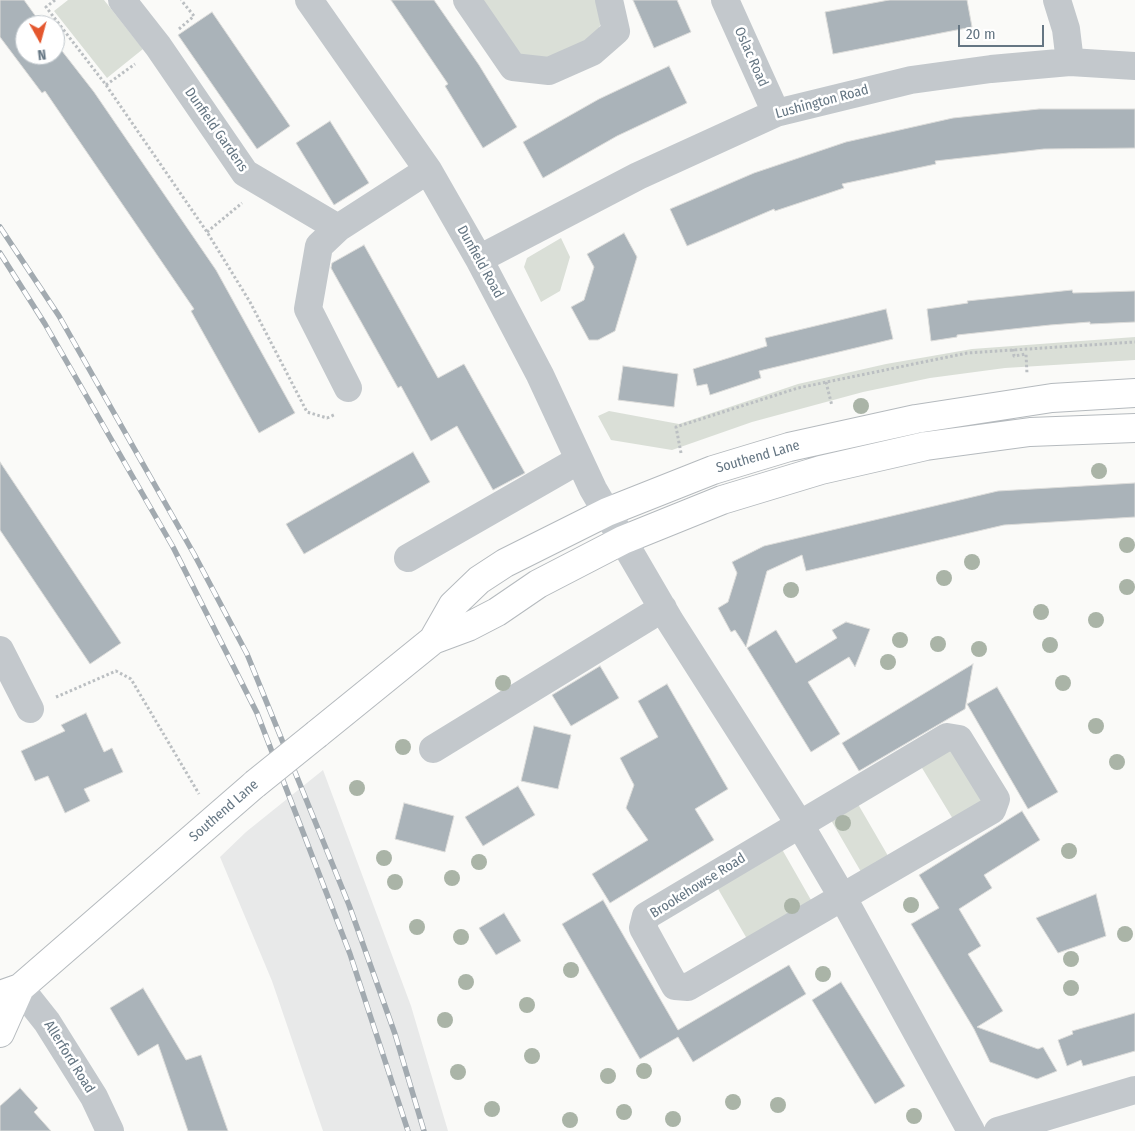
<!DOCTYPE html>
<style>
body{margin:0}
#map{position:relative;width:1135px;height:1131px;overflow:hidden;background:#fafaf8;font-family:"Fira Sans Condensed",sans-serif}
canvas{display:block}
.north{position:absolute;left:15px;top:15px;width:50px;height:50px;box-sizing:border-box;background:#fff;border:1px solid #c1c8cd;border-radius:50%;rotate:173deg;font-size:14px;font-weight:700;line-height:20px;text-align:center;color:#657683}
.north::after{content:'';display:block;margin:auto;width:18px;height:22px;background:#e4572e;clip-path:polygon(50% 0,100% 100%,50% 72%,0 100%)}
.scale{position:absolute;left:958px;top:25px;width:86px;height:22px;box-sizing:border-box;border:2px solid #657683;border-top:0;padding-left:6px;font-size:15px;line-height:18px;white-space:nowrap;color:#657683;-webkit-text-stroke:4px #fff;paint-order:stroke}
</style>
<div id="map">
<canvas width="1135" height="1131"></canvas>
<div class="north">N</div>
<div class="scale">20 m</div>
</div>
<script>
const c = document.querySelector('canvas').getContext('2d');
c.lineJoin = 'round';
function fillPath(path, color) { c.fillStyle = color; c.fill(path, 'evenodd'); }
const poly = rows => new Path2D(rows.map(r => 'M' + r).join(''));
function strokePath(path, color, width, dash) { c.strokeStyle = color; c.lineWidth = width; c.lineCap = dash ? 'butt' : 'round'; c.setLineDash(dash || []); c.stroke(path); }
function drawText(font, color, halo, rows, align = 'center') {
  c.font = font + ' "Fira Sans Condensed",sans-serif'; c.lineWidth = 5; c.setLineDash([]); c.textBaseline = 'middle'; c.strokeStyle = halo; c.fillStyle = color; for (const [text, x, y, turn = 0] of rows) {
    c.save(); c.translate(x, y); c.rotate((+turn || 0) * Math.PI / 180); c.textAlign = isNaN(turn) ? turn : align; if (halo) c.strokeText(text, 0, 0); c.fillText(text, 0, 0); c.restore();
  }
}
fillPath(poly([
 [323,770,411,1006,448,1131,323,1131,272,981,220,857,246,832]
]), '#e8e9e9');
fillPath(poly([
 [68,0,104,0,143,49,107,78,54,11],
 [481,0,595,0,603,18,597,33,577,47,544,58,519,56],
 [561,238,570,257,560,291,541,302,524,267,527,258],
 [1135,337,1135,360,1005,368,930,378,863,392,752,422,672,450,611,440,598,416,609,411,679,424,798,384,886,364,972,349],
 [948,746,989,796,956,824,919,763],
 [855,799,891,861,864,877,828,815],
 [779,844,815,907,750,944,714,882]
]), '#dadfd7');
const building = poly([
 [0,0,24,0,42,25,25,25,25,55,55,55,55,42,94,92,216,270,295,413,259,433,191,311,194,309,45,91,42,93,0,37,0,0],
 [391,0,434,0,479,65,517,127,483,148,445,86,448,84,391,0],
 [633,0,677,0,691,32,654,48,633,0],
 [889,0,967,0,972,27,833,54,825,12,889,0],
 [212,12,290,126,257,149,178,35,212,12],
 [669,66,687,103,617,136,543,178,523,142,599,99,669,66],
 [1039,109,1135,109,1135,148,1044,149,935,161,936,164,842,184,844,188,775,211,774,209,687,246,670,209,754,173,846,142,953,118,1039,109],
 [330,121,369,183,334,205,296,143,330,121],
 [624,233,637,257,615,331,598,340,589,340,571,307,584,300,594,267,587,254,624,233],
 [364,245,438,378,464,364,525,473,493,490,457,426,431,441,401,386,398,388,331,268,332,263,364,245],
 [1072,290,1073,293,1135,291,1135,322,1090,324,1090,322,1050,325,957,335,957,337,931,341,927,309,968,303,967,301,1072,290],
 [886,309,893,339,759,371,761,378,710,395,707,384,697,386,693,369,767,346,765,338,886,309],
 [623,366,678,374,674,407,618,400,623,366],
 [413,452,430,482,304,554,286,524,413,452],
 [0,462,121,643,90,664,0,530,0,462],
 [1135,483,1135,517,1004,525,806,571,802,555,767,571,746,647,735,630,731,632,718,608,728,602,737,573,732,562,764,546,998,491,1135,483],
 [846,622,870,629,855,667,849,657,808,682,840,734,811,752,747,648,776,630,796,663,837,638,832,630,846,622],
 [973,664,965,709,859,771,842,743,973,664],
 [600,666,619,698,571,726,552,695,600,666],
 [667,684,728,789,695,809,714,840,610,903,592,874,648,840,626,808,634,785,620,758,658,737,638,701,667,684],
 [997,687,1058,792,1028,809,967,704,997,687],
 [86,713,104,752,112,748,123,772,84,789,90,801,65,813,48,776,35,781,21,751,65,731,61,725,86,713],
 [534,726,571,735,558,789,521,781,534,726],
 [518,786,535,815,483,846,465,817,518,786],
 [404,803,454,816,445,852,395,839,404,803],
 [1022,811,1040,840,984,875,992,888,959,909,981,946,968,954,1003,1011,977,1027,1038,1049,1043,1047,1057,1071,1037,1079,990,1062,974,1029,911,924,939,908,919,875,1022,811],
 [1096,894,1106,936,1058,953,1036,918,1096,894],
 [603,900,678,1030,789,965,806,994,693,1062,678,1037,640,1059,562,924,603,900],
 [504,913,521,941,496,955,479,928,504,913],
 [841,982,905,1086,875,1104,812,1000,841,982],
 [143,988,186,1060,201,1055,228,1131,188,1131,158,1044,138,1056,110,1008,143,988],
 [1135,1013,1135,1051,1083,1066,1081,1060,1067,1066,1058,1040,1073,1034,1072,1031,1135,1013],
 [20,1088,38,1108,34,1112,51,1131,0,1131,0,1106,20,1088]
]);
fillPath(building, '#aab3b9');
strokePath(building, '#dcdcda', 1);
const major = poly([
 [433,640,453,605,479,580,505,563,607,512,713,470,789,447,916,419,1052,398,1135,393],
 [317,734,433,640,468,627,497,612,538,584,623,540,722,500,821,470,926,446,1030,432,1135,428],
 [0,995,20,988,255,784],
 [0,1033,20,988]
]);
strokePath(major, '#b5babe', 30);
strokePath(poly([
 [55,0,46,7,106,85,207,232,250,302,307,412,327,418,336,414],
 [179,29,194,16,181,0],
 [106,85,135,64],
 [207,232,242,203],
 [1013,349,1014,356,1026,354,1027,374],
 [826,382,832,406],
 [681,453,676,427,798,388,967,353,1135,342],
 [56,697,116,671,131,679,199,794]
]), '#bbbfc2', 3, [2.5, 2.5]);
strokePath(poly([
 [122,0,158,46,245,173,338,228,428,170],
 [309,0,428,170,479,259,540,375,593,489,670,621,800,825,843,898,971,1131],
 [467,0,513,67,549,71,592,52,616,31,609,0],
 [725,0,776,113],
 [1057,0,1066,29,1070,62],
 [338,228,319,246,308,309,348,388],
 [479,259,638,176,776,113,911,80,991,69,1070,62,1135,66],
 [408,558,579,460],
 [0,650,30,709],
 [947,737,959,739,996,799,992,810,688,987,675,986,643,928,646,916,947,737],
 [433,749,663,608],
 [20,988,47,1022,94,1097,110,1131],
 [998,1131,1135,1090]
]), '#c3c8cc', 28);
strokePath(major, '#fff', 28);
const rail = poly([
 [0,227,59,316,194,554,247,654,349,905,395,1034,424,1131],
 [0,253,45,324,173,547,257,713,350,954,408,1131]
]);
strokePath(rail, '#a2aab0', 5.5);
strokePath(rail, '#fff', 4, [11]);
const majorBridge = poly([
 [255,784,317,734]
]);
strokePath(majorBridge, '#b5babe', 30, []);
strokePath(majorBridge, '#fff', 28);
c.fillStyle = '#aab4a7';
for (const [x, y] of [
 [861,406],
 [1099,471],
 [1127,545],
 [972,562],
 [944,578],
 [1127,587],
 [791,590],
 [1041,612],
 [1096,620],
 [900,640],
 [938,644],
 [1050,645],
 [979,649],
 [888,662],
 [503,683],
 [1063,683],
 [1096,726],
 [403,747],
 [1117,762],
 [357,788],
 [843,823],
 [1069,851],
 [384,858],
 [479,862],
 [452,878],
 [395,882],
 [911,905],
 [792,906],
 [417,927],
 [1125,934],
 [461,937],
 [1071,959],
 [571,970],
 [823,974],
 [466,982],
 [1071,988],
 [527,1005],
 [445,1020],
 [532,1056],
 [644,1071],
 [458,1072],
 [608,1076],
 [733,1102],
 [778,1105],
 [492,1109],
 [624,1112],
 [914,1116],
 [673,1119],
 [570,1120]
]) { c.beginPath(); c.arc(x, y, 8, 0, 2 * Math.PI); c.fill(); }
drawText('14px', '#657683', '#fff', [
 ["Oslac Road",751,57,66],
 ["Lushington Road",822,102,-15],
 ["Dunfield Gardens",216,130,55],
 ["Dunfield Road",480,262,61],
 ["Southend Lane",758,457,-16],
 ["Southend Lane",224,811,-41],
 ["Brookehowse Road",698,886,-32],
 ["Allerford Road",69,1057,58]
]);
</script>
